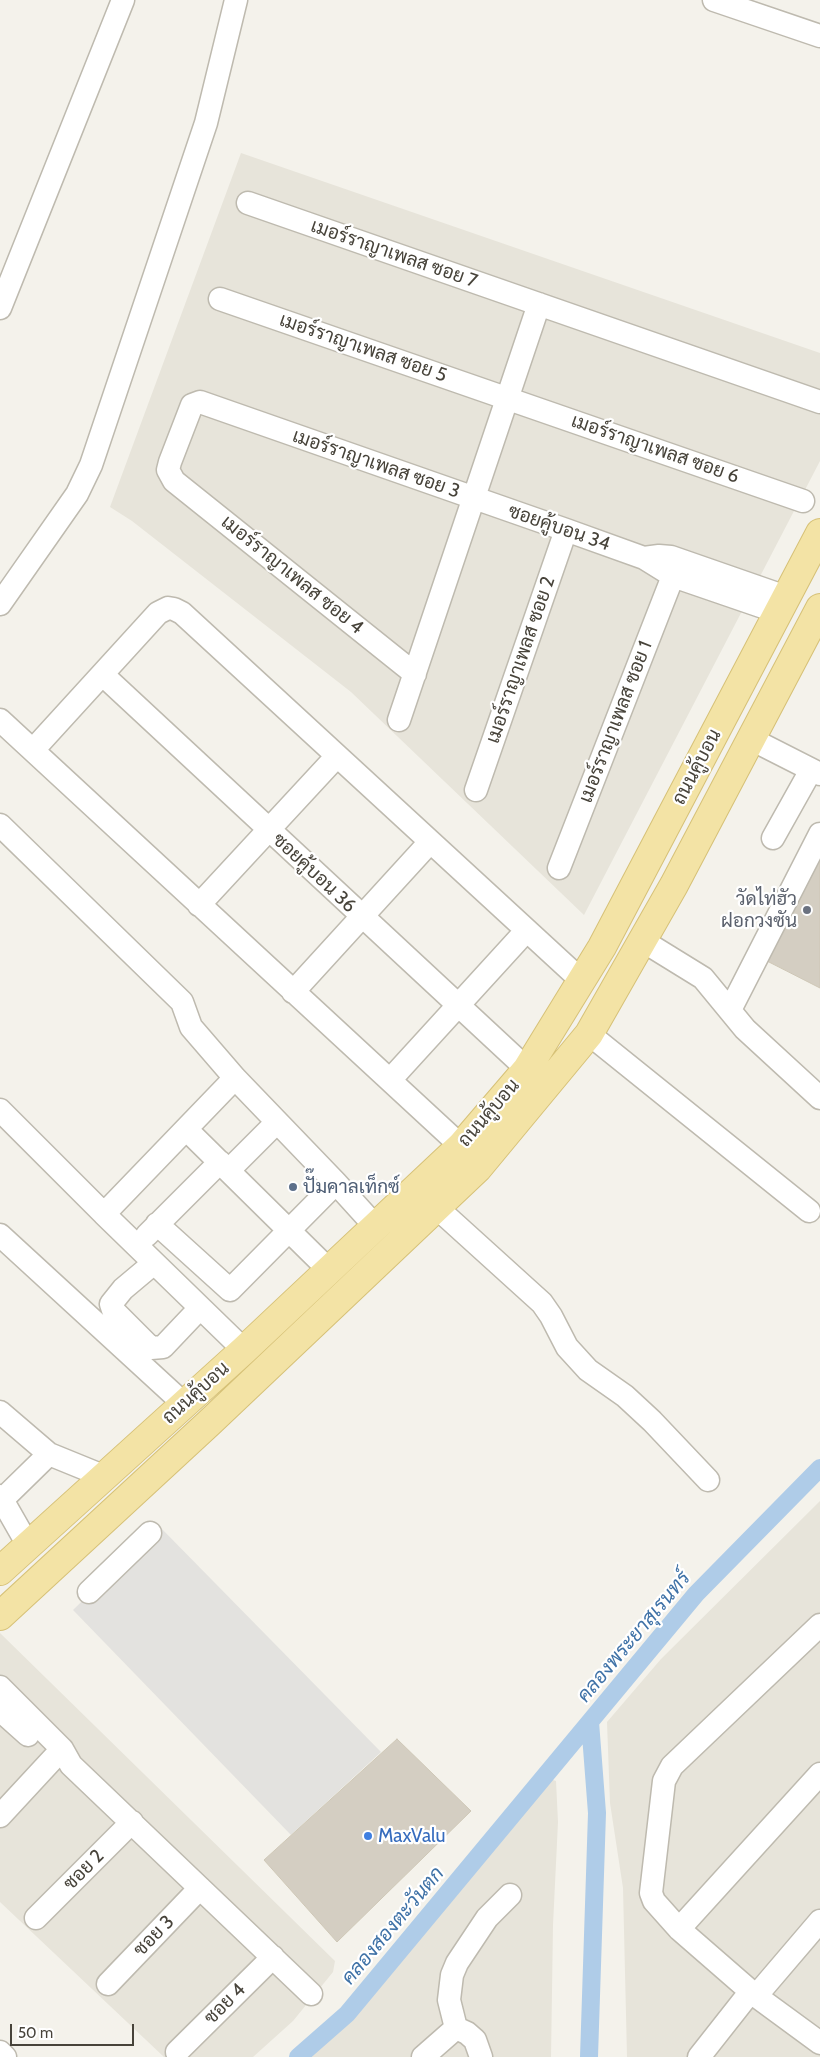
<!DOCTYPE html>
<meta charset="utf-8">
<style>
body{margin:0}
#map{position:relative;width:820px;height:2057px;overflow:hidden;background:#f4f2eb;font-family:Cabin,sans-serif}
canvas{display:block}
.scale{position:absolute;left:10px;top:2024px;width:124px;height:22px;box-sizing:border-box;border:2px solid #47433a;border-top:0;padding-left:6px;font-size:15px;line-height:18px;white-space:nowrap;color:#47433a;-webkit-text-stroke:4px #fff;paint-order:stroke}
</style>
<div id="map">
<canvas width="820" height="2057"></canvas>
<div class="scale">50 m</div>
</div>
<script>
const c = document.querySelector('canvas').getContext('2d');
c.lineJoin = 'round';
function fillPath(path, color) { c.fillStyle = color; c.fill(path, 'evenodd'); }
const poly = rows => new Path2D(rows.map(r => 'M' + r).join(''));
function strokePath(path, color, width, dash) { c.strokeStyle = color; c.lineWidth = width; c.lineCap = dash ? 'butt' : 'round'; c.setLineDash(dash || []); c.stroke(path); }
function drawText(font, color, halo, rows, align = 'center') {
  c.font = font + ' Cabin,Sarabun,sans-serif'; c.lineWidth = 4.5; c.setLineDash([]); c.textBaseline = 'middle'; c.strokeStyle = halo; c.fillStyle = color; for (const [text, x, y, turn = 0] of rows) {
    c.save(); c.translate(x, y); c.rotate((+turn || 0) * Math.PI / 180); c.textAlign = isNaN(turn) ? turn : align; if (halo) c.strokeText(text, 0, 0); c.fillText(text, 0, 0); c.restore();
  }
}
fillPath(poly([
 [241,153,820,353,820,461,584,915,351,692,132,521,110,507],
 [820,1501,820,2057,627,2057,623,1888,610,1803,607,1722,661,1659],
 [0,1633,335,1961,333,1972,293,2021,253,2057,164,2057,0,1902],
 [544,1777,556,1781,558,1822,553,1925,551,2057,298,2057,347,2014]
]), '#e7e4da');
fillPath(poly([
 [159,1526,381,1752,291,1835,73,1610]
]), '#e3e2df');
strokePath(poly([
 [298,2057,347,2014,696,1594,820,1468],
 [589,2057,597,1813,590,1722]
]), '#afcce8', 18);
const building = poly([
 [820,859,820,988,767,961,820,859],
 [397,1739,471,1811,337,1942,264,1860,397,1739]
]);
fillPath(building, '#d4cec2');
strokePath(building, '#cec7b6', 1);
const minor = poly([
 [714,0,820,36],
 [248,203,820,402],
 [220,299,803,501],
 [0,308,123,0],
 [644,558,659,556,671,557,786,597],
 [0,604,77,494,91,465,206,123,236,0],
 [415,674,174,481,168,470,170,462,192,405,200,402,566,530,644,558,673,576,778,612],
 [103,675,527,1069],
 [0,720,461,1146],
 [399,720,539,304],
 [751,739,820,774],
 [33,750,158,613,168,608,174,609,182,613,582,981],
 [476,790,566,530],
 [0,825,182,1002,191,1027,235,1078,336,1183,375,1226],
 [773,838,811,770],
 [559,868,673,576],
 [199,905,337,756],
 [643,941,703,978,745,1029,820,1098],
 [293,992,430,842],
 [730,1010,820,834],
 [589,1034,809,1211],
 [235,1078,104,1214,244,1350],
 [390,1080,526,931],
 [0,1110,104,1214],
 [186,1129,329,1270],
 [229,1170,277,1122],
 [436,1207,542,1303,551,1316,567,1347,588,1370,625,1396,652,1421,708,1480],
 [157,1224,230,1290,336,1183],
 [0,1235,183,1403],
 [147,1235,220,1162],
 [154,1263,123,1289,111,1304,113,1310,151,1348,163,1347,200,1308],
 [0,1412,49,1454],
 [0,1496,28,1545],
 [3,1499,49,1454,103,1476],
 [89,1592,150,1533],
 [820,1625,672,1766,664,1781,651,1893,654,1901,679,1929,756,1996,820,2043],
 [0,1687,62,1749,71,1765,311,1994],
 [0,1710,28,1735],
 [0,1816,62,1749],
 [36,1918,132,1822],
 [679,1929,820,1774],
 [108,1984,200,1888],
 [756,1996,820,1921],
 [456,2028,449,2000,452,1975,457,1963,487,1918,510,1895],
 [0,2052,5,2057],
 [177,2052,273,1957],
 [423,2057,456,2028,467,2033,475,2040,481,2057],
 [699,2057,751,1991]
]);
const major = poly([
 [0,1571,244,1350,461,1146,527,1069,602,947,820,533],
 [0,1616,209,1423,478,1168,589,1034,674,885,820,608]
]);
strokePath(minor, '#bebaaf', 25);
strokePath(major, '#d6c177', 30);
strokePath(minor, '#fff', 22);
strokePath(major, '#f3e3a5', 28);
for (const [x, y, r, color] of [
 [807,910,5,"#6b7280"],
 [293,1187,5,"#5c6f8a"],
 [368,1836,5,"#3f7fe0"]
]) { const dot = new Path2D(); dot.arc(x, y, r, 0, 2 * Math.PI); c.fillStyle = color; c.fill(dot); strokePath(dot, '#fff', 2); }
drawText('19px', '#47433a', '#fff', [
 ["เมอร์ราญาเพลส ซอย 7",394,254,19],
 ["เมอร์ราญาเพลส ซอย 5",363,348,19],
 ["เมอร์ราญาเพลส ซอย 6",655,449,19],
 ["เมอร์ราญาเพลส ซอย 3",376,464,19],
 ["ซอยคู้บอน 34",559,528,19],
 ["เมอร์ราญาเพลส ซอย 4",292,575,39],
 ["เมอร์ราญาเพลส ซอย 2",521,660,-71],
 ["เมอร์ราญาเพลส ซอย 1",616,722,-69],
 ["ถนนคู้บอน",697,767,-62],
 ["ซอยคู้บอน 36",314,873,43],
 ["ถนนคู้บอน",489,1113,-49],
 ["ถนนคู้บอน",196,1393,-42],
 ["ซอย 2",84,1870,-45],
 ["ซอย 3",154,1936,-46],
 ["ซอย 4",225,2004,-45]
]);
drawText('19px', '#5b616d', '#fff', [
 ["วัดไท่ฮัว",797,899],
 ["ฝอกวงซัน",797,921]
], 'right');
drawText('19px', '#4e5e75', '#fff', [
 ["ปั๊มคาลเท็กซ์",303,1187]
], 'left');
drawText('19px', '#366cbe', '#fff', [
 ["MaxValu",378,1836]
], 'left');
drawText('italic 20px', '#3f72a7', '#fff', [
 ["คลองพระยาสุเรนทร์",634,1637,-50],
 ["คลองสองตะวันตก",393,1926,-50]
]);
</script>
